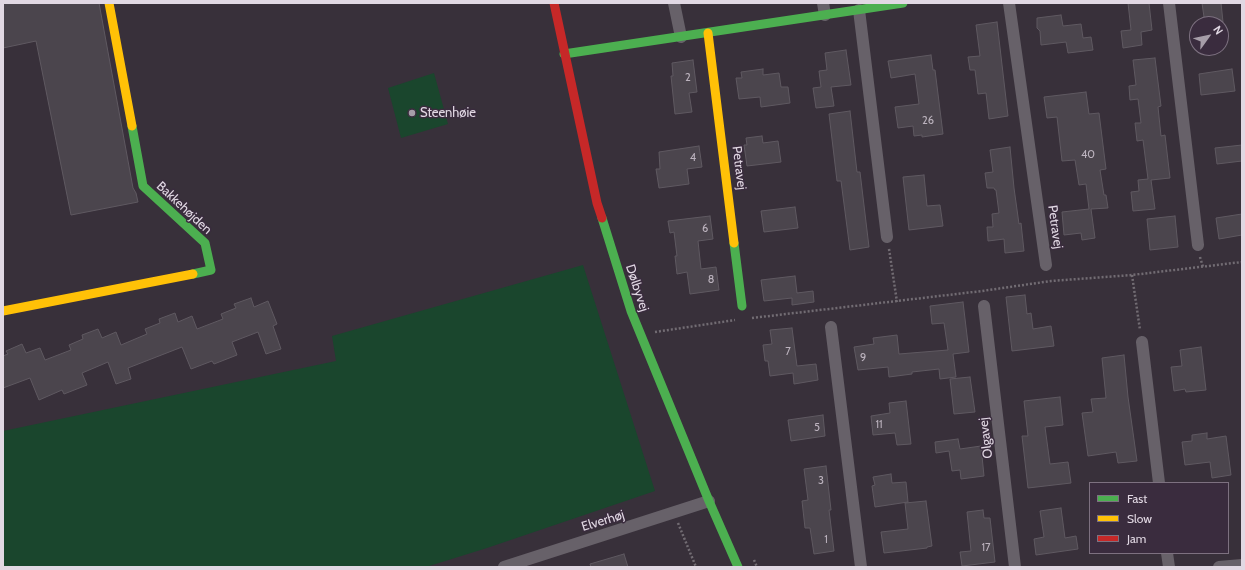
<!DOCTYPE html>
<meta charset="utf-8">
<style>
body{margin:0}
#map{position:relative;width:1245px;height:570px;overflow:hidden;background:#38303a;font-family:Cabin,sans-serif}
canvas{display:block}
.frame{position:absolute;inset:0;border:4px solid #e1d8e3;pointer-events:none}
.legend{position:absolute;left:1089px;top:482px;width:140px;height:72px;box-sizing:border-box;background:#3a2c3e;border:1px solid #7d7180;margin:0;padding:5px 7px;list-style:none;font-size:12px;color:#e1d8e3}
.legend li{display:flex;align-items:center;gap:8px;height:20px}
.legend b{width:20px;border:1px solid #7d7180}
.north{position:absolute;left:1189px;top:16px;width:40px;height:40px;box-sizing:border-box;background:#3a2c3e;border:1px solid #7d7180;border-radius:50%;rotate:57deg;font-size:11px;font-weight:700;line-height:16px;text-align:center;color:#e1d8e3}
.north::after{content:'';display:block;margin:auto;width:14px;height:18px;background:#a69da8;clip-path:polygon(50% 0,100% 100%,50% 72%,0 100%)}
</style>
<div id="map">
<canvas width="1245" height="570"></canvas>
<div class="frame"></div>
<ul class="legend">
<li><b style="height:5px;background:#4caf50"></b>Fast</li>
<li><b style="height:5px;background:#ffc107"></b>Slow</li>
<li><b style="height:5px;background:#c62828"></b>Jam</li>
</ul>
<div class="north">N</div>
</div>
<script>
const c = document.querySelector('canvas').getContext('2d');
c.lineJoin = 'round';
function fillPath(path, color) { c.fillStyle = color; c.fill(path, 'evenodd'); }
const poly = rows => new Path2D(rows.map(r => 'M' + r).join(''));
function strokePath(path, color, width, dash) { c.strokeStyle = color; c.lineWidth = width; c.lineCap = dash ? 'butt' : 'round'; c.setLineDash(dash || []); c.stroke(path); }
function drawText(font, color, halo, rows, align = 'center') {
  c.font = font + ' Cabin,sans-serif'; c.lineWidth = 3; c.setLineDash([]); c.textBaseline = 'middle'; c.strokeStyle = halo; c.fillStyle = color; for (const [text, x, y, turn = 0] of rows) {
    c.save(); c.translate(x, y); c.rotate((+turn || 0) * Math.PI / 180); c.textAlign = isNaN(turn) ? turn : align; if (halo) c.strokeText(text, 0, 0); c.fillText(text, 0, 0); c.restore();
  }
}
fillPath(poly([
 [434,73,448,124,401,138,388,88],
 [583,265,655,491,487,548,426,567,3,567,3,431,336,361,332,336]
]), '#1a462d');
const building = poly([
 [3,3,99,3,133,188,136,193,138,202,71,215,36,41,3,48,3,3],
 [1128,3,1149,3,1152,30,1141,32,1142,45,1123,48,1121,31,1131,30,1128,3],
 [1202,3,1221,3,1223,22,1205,24,1202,3],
 [1061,15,1063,26,1081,24,1083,38,1091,37,1093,50,1068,53,1066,42,1041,45,1040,31,1037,28,1037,18,1061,15],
 [997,22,1008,116,989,119,986,93,978,94,975,70,970,70,968,57,980,56,976,25,997,22],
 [846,50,851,85,831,87,834,106,816,108,813,88,821,87,819,71,827,70,825,53,846,50],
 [931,55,933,70,935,70,943,134,922,137,922,135,914,136,913,126,898,128,895,107,919,104,915,74,891,78,888,61,931,55],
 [1155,58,1161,106,1158,107,1161,136,1165,135,1170,178,1151,180,1155,209,1133,211,1131,192,1139,191,1138,180,1148,179,1143,140,1137,141,1135,123,1141,123,1138,99,1130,100,1129,86,1136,85,1133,60,1155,58],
 [693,60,697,92,689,93,692,112,675,114,671,76,673,76,672,63,693,60],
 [763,69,763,75,779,73,781,87,788,87,790,103,761,107,760,97,739,99,736,78,742,78,741,72,763,69],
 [1232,69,1235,91,1201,95,1199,74,1232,69],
 [1086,92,1089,114,1099,113,1106,169,1100,170,1104,195,1106,195,1108,208,1091,209,1095,238,1082,240,1081,233,1064,235,1062,212,1089,209,1086,184,1079,185,1075,160,1062,161,1057,117,1047,118,1044,97,1086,92],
 [850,111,857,172,860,172,869,247,850,250,841,181,837,181,829,114,850,111],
 [762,136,763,143,778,141,781,162,747,166,744,145,747,145,746,138,762,136],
 [1242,145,1242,161,1217,164,1215,148,1242,145],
 [699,146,702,167,687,169,689,184,659,188,656,169,660,169,659,152,699,146],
 [1010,147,1014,188,1019,224,1021,223,1024,251,1005,253,1004,239,988,241,987,227,993,227,992,214,999,213,996,190,995,190,994,188,987,188,985,173,993,172,990,150,1010,147],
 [924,175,927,206,940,205,943,226,909,230,903,177,924,175],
 [795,207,798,228,764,232,761,211,795,207],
 [1242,214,1242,235,1219,239,1216,218,1242,214],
 [710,216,713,239,698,241,701,269,716,267,719,290,690,294,687,272,677,274,675,256,677,256,674,232,670,233,668,221,710,216],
 [1175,216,1178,247,1150,250,1147,219,1175,216],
 [795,276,797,293,813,291,814,302,792,305,792,298,764,301,761,280,795,276],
 [1025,295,1027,314,1031,313,1033,329,1051,326,1054,346,1012,351,1006,297,1025,295],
 [251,298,254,307,268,301,277,324,273,326,281,349,266,354,258,332,232,342,237,355,214,364,212,361,191,369,182,347,128,368,131,379,116,384,108,362,82,373,87,385,64,394,62,390,39,400,30,378,3,388,3,356,8,354,6,351,22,344,26,353,40,348,45,360,71,350,69,345,83,339,82,335,98,329,102,338,116,332,121,345,147,334,145,329,160,323,159,319,175,313,178,322,192,316,197,329,223,319,221,314,236,308,234,304,251,298],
 [963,302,969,352,953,354,956,377,940,379,939,369,912,372,912,374,889,377,888,367,858,370,854,347,874,344,873,338,897,335,899,354,948,350,944,323,932,324,930,306,963,302],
 [792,328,797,366,816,364,818,380,794,384,793,373,770,376,768,361,765,361,763,345,772,344,770,330,792,328],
 [1201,347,1206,390,1186,392,1185,389,1174,391,1171,367,1182,366,1180,350,1201,347],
 [1124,355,1128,397,1137,461,1118,463,1116,452,1088,456,1082,413,1093,412,1091,399,1106,398,1102,358,1124,355],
 [970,377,975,412,954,414,950,379,970,377],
 [1060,397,1063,425,1045,427,1050,464,1068,462,1071,483,1028,488,1022,436,1028,436,1024,401,1060,397],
 [906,401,911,444,897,445,895,433,873,435,871,416,890,413,889,403,906,401],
 [823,415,825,436,791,441,788,420,823,415],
 [1207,433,1207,439,1226,436,1231,475,1212,478,1210,462,1185,465,1182,442,1192,441,1192,435,1207,433],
 [958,439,960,449,981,446,984,476,961,479,960,470,952,471,949,451,936,453,935,442,958,439],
 [826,466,831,510,829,510,834,551,814,554,810,528,805,528,802,501,808,500,804,469,826,466],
 [891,474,892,483,906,482,908,502,875,507,872,486,875,485,873,477,891,474],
 [926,501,932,546,927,547,927,548,884,553,881,532,908,529,905,503,926,501],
 [1061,508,1065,538,1076,536,1078,549,1036,555,1034,539,1044,537,1040,511,1061,508],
 [983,510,984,518,990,518,995,562,962,566,960,552,971,551,967,512,983,510],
 [624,554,628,567,591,567,590,564,624,554]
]);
fillPath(building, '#4b454d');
strokePath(building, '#5f5961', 1);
strokePath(poly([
 [889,249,897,302],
 [1200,257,1203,267],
 [1132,275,1140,330],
 [752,318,982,291,1051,281,1132,275,1242,262],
 [655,332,735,320],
 [678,523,696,567],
 [754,560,757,567]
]), '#726c73', 2.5, [2, 2]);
strokePath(poly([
 [674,3,681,37],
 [823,3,825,15],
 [1009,3,1046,265],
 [1169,3,1198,245],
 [859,10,887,237],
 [984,306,1015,567],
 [831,327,861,567],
 [1142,342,1159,483],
 [1167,553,1169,567],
 [504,567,709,501],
 [1219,567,1242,565]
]), '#676169', 12);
strokePath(poly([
 [564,54,903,3],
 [132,126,143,186,205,243,211,270,193,274],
 [602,218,631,311,709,501,738,567],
 [734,243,742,306]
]), '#4caf50', 9);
strokePath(poly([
 [109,3,132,126],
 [708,33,734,243],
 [3,311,193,274]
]), '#ffc107', 9);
strokePath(poly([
 [554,3,597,203,602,218]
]), '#c62828', 9);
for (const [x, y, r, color] of [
 [412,113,4,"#a69da8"]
]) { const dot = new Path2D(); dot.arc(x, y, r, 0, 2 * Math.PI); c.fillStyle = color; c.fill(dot); strokePath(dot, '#3a2c3e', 1.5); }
drawText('11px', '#bcb3be', null, [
 ["2",688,78],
 ["26",928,121],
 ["40",1088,155],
 ["4",693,158],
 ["6",705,229],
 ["8",711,280],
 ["7",788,352],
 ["9",863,358],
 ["11",879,425],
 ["5",817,428],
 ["3",821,481],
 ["1",826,540],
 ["17",986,548]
]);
drawText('13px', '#e1d8e3', '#3a2c3e', [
 ["Steenhøie",420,113]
], 'left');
drawText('13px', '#e1d8e3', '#3a2c3e', [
 ["Petravej",739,168,83],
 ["Bakkehøjden",184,208,43],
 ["Petravej",1055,227,82],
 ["Dølbyvej",637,288,72],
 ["Olgavej",986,438,-97],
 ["Elverhøj",603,521,-17]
]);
</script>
